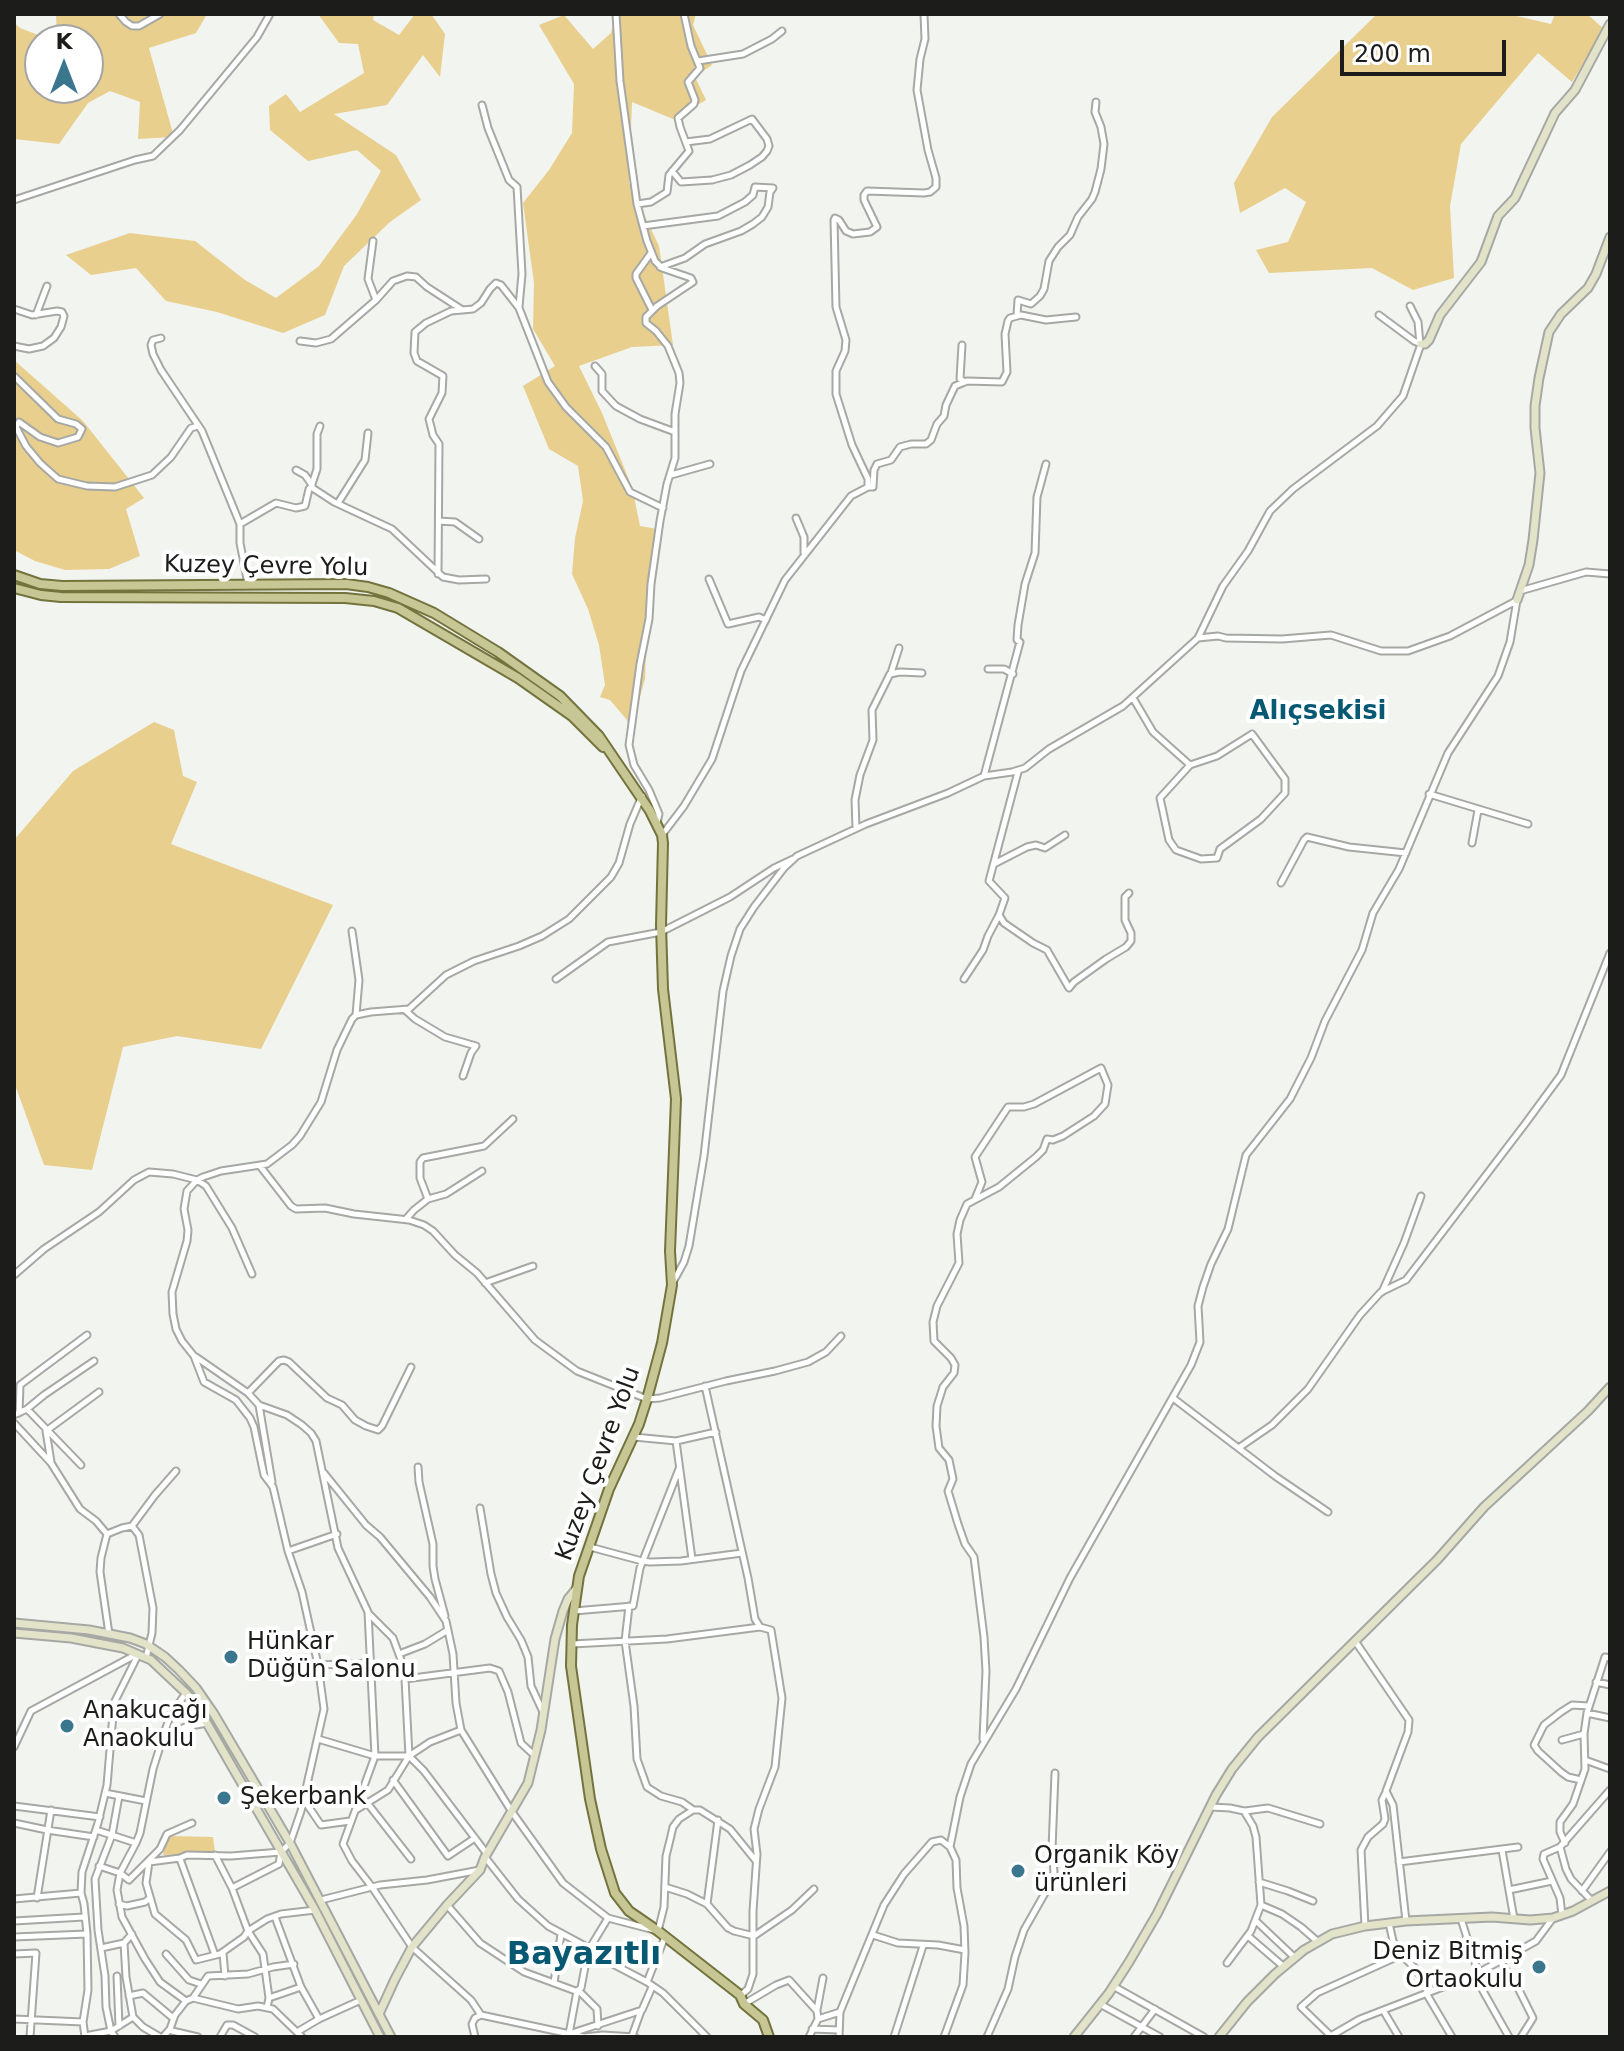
<!DOCTYPE html>
<meta charset="utf-8">
<style>
body{margin:0}
#map{position:relative;width:1624px;height:2051px;overflow:hidden;background:#f2f4f0;font-family:"DejaVu Sans",sans-serif}
canvas{display:block}
.frame{position:absolute;inset:0;border:16px solid #1c1c1b;pointer-events:none}
.north{position:absolute;left:24px;top:24px;width:80px;height:80px;box-sizing:border-box;background:#fff;border:2px solid #a4a4a4;border-radius:50%;rotate:0deg;font-size:22px;font-weight:700;line-height:32px;text-align:center;color:#1c1c1b}
.north::after{content:'';display:block;margin:auto;width:28px;height:36px;background:#3a768d;clip-path:polygon(50% 0,100% 100%,50% 72%,0 100%)}
.scale{position:absolute;left:1340px;top:40px;width:166px;height:36px;box-sizing:border-box;border:4px solid #1c1c1b;border-top:0;padding-left:10px;font-size:24px;line-height:28px;white-space:nowrap;color:#1c1c1b;-webkit-text-stroke:6px #fff;paint-order:stroke}
</style>
<div id="map">
<canvas width="1624" height="2051"></canvas>
<div class="frame"></div>
<div class="north">K</div>
<div class="scale">200 m</div>
</div>
<script>
const c = document.querySelector('canvas').getContext('2d');
c.lineJoin = 'round';
function fillPath(path, color) { c.fillStyle = color; c.fill(path, 'evenodd'); }
const poly = rows => new Path2D(rows.map(r => 'M' + r).join(''));
function strokePath(path, color, width, dash) { c.strokeStyle = color; c.lineWidth = width; c.lineCap = dash ? 'butt' : 'round'; c.setLineDash(dash || []); c.stroke(path); }
function drawText(font, color, halo, rows, align = 'center') {
  c.font = font + ' "DejaVu Sans",sans-serif'; c.lineWidth = 8; c.setLineDash([]); c.textBaseline = 'middle'; c.strokeStyle = halo; c.fillStyle = color; for (const [text, x, y, turn = 0] of rows) {
    c.save(); c.translate(x, y); c.rotate((+turn || 0) * Math.PI / 180); c.textAlign = isNaN(turn) ? turn : align; if (halo) c.strokeText(text, 0, 0); c.fillText(text, 0, 0); c.restore();
  }
}
fillPath(poly([
 [56,14,207,14,196,33,149,48,174,137,138,139,140,102,110,91,88,103,59,144,14,139,14,22,20,28,51,40,40,40,40,88,88,88,88,40,57,40],
 [318,14,374,14,373,20,399,35,415,14,431,14,445,34,440,77,423,55,387,105,334,114,396,155,421,200,390,222,344,266,325,315,283,333,217,312,166,301,136,268,91,275,66,255,130,233,195,241,245,280,276,298,319,266,357,214,381,171,357,150,308,161,270,130,269,106,286,94,300,112,364,73,358,44,339,43],
 [615,14,696,14,693,25,712,65,695,77,706,100,673,119,632,102,629,183,659,246,673,345,632,347,579,366,602,413,632,487,640,526,657,529,648,590,645,679,630,731,627,720,610,700,600,697,605,685,599,645,588,609,572,574,575,538,583,501,578,466,549,449,523,386,555,366,533,329,534,283,523,203,549,170,572,133,574,84,539,25,564,15,593,49,611,33],
 [1377,14,1508,14,1551,24,1555,14,1587,14,1604,29,1572,82,1538,53,1461,144,1450,206,1454,278,1413,290,1372,268,1269,273,1256,250,1288,242,1306,202,1285,188,1240,213,1234,183,1272,117],
 [14,360,83,421,144,498,126,509,140,556,109,569,65,570,35,561,14,550],
 [154,722,174,730,183,776,197,782,171,844,333,905,261,1049,177,1036,123,1047,92,1170,44,1165,14,1082,14,840,73,771],
 [168,1836,213,1837,215,1853,163,1855]
]), '#e8cf8d');
const street = poly([
 [119,14,126,22,132,26,139,26,160,14],
 [616,14,620,81,637,204,647,241,655,261,662,268,691,278,693,282,657,306,646,317,646,323,656,331,668,346,679,373,680,383,675,414,675,458,667,484,660,521,651,584,649,619,640,664,629,745,634,765,649,790,659,814,657,823],
 [698,61,743,54,772,39,782,31],
 [482,105,488,128,509,180,517,187,522,274,519,307],
 [672,171,681,182,712,180,731,175,750,165,762,157,767,151,769,146,767,139,752,119,710,139,686,142],
 [14,200,135,160,153,156,180,130,257,37,270,14],
 [637,204,651,202,667,192,669,175,689,151,680,127,678,118,694,104,695,100,688,82,700,68,691,46,684,14],
 [643,226,718,216,745,202,753,195,755,187,773,188,770,192,768,207,762,217,753,224,741,231,705,244,685,258,660,267],
 [373,241,368,279,376,300],
 [651,253,636,274,636,278,652,310],
 [1410,306,1418,322,1420,344],
 [14,309,32,315,57,311,62,312,64,316,61,327,54,338,43,346,29,349,14,346],
 [36,315,47,286],
 [1017,315,1018,300,1031,304,1040,296,1044,289,1049,261,1058,247,1070,235,1078,217,1092,199,1095,192,1101,169,1104,144,1101,127,1095,112,1096,102],
 [161,338,153,340,151,345,153,354,161,370,202,431,240,524,240,543,248,584],
 [300,341,316,343,331,339,376,300,393,281,407,276,416,277,427,287,461,309],
 [962,345,960,379,965,382],
 [595,366,602,374,602,391,616,406,640,419,675,432],
 [14,376,58,419,76,424,82,429,78,437,58,443,40,437,19,422,16,427,26,446,40,463,58,479,87,486,115,487,152,475,171,457,191,428,198,426],
 [296,470,305,475,312,485],
 [671,475,710,464],
 [311,487,317,469,317,434,320,426],
 [868,487,873,487,874,470,877,464,891,460,900,447,911,444,926,444,931,440,937,424,944,416,946,405,955,386,967,381,1002,382,1007,372,1005,334,1008,321,1010,318,1021,315,1046,320,1076,317],
 [338,503,365,460,368,433],
 [796,518,804,537,804,553],
 [439,521,455,522,479,539],
 [240,524,276,503,296,508,305,506,309,489,311,487,334,502,392,529,443,577,459,580,486,579],
 [438,574,439,444,433,435,429,419,442,393,443,376,417,361,414,353,415,332,426,323,451,311,473,309,481,303,490,289,496,283,501,285,519,308,548,382,566,407,606,447,630,492,663,508],
 [709,579,728,624,759,617,766,620],
 [1520,591,1586,572,1610,574],
 [1198,638,1223,586,1248,551,1270,511,1293,489,1377,426,1403,396,1421,344,1414,341,1379,315],
 [988,669,1004,669,1013,674],
 [891,673,899,648],
 [1133,698,1153,732,1190,765],
 [1252,734,1285,779,1285,793,1261,819,1220,849,1217,858,1201,859,1176,850,1169,840,1160,798,1190,765,1217,756,1252,734],
 [1018,772,989,881,1005,898,999,915,1004,923,1033,943,1047,950,1069,988,1074,982,1106,959,1126,947,1131,941,1131,933,1125,920,1125,897,1129,893],
 [984,776,1020,642,1017,640,1018,625,1025,584,1035,553,1037,497,1046,464],
 [1429,794,1528,824],
 [856,828,855,800,860,775,873,740,872,710,890,674,900,672,922,673],
 [662,835,684,806,712,759,741,671,785,580,851,496,868,487,868,479,852,445,836,394,836,371,845,351,846,340,836,307,834,220,835,218,839,220,846,231,853,234,870,232,877,227,864,200,864,195,867,191,924,193,930,192,936,187,936,178,928,150,917,90,920,59,925,39,924,14],
 [1472,843,1478,810],
 [994,864,1027,847,1036,845,1045,848,1065,835],
 [1281,883,1304,840,1307,837,1349,847,1406,853],
 [352,931,359,980,356,1015],
 [556,979,608,942,661,932,730,897,774,868,793,859],
 [964,979,983,950,988,936,999,915],
 [405,1010,415,1019,445,1037,476,1046,471,1053,463,1076],
 [260,1166,291,1206,296,1209,325,1208,354,1214,409,1220,424,1225,433,1231,455,1255,477,1273,535,1340,577,1371,647,1399,660,1398,726,1381,775,1371,808,1362,826,1352,841,1336],
 [428,1199,446,1194,482,1171],
 [975,1199,982,1182,975,1157,1008,1107,1024,1107,1034,1104,1101,1068,1108,1085,1105,1104,1094,1116,1063,1136,1053,1140,1047,1139,1043,1150,1036,1157,999,1187,967,1204,960,1220,957,1234,959,1263,937,1306,933,1322,934,1341,951,1358,955,1365,954,1373,943,1387,937,1406,936,1426,939,1448,949,1460,953,1479,948,1491,958,1524,965,1544,974,1557,984,1637,986,1671,983,1739],
 [406,1219,414,1210,428,1199,420,1178,420,1162,423,1158,484,1146,513,1119],
 [14,1275,44,1249,99,1212,134,1180,149,1172,173,1174,197,1180,206,1186,232,1228,252,1274],
 [673,1282,684,1262,689,1246,704,1156,723,991,731,956,740,929,754,907,784,868,797,856,866,824,948,793,984,776,1012,772,1025,768,1049,749,1123,706,1198,638,1218,636,1226,638,1282,639,1331,635,1381,651,1408,651,1450,636,1516,601],
 [485,1283,533,1266],
 [1382,1292,1404,1243,1421,1196],
 [196,1357,248,1393,259,1405,272,1482],
 [705,1386,748,1578,755,1619,760,1627,771,1630,782,1698,775,1767,759,1809,754,1829,757,1854,753,1911,753,1974,748,1989,741,1995],
 [248,1393,279,1361,284,1360,289,1362,327,1398,342,1405,355,1420,366,1426,378,1430,382,1426,411,1367],
 [1173,1398,1275,1476,1328,1512],
 [259,1405,287,1415,302,1425,311,1433,316,1441,338,1548,368,1612,375,1756,343,1844,352,1861,372,1887,412,1947,471,2000,481,2015,584,2037,603,2035,635,2037],
 [27,1409,81,1465],
 [19,1413,20,1385,87,1335],
 [14,1415,27,1409,44,1395,94,1361],
 [14,1423,51,1463,80,1509,96,1521,107,1534,101,1558,100,1572,109,1634],
 [634,1437,676,1441,716,1432],
 [676,1441,692,1559],
 [1240,1447,1272,1425,1308,1389,1360,1315,1381,1292,1406,1280,1525,1124,1561,1075,1610,953],
 [51,1462,46,1431,99,1392],
 [418,1467,419,1482,433,1544,433,1566,435,1579,445,1616],
 [324,1473,366,1525,380,1537,430,1597,446,1621,453,1654,456,1703,461,1730,512,1812,563,1883,608,1918,658,1931,664,1907,666,1856,670,1840,673,1827,679,1819,693,1810,700,1810,730,1829,756,1861],
 [480,1508,491,1574,496,1593,507,1617,521,1640,528,1657,531,1686,543,1712],
 [132,1526,139,1535,153,1608,152,1633,146,1658],
 [107,1534,122,1528,132,1526,155,1495,176,1471],
 [590,1547,642,1561,650,1562,681,1561,742,1553],
 [288,1551,337,1534],
 [629,1606,625,1641,634,1706,637,1759,647,1787,661,1796,682,1802,692,1809],
 [574,1611,633,1606,640,1568,679,1469],
 [368,1613,393,1638,401,1660,405,1679,409,1756,424,1771,487,1854],
 [1355,1641,1409,1720,1408,1732,1386,1791,1393,1805,1406,1921],
 [572,1644,667,1639,760,1627],
 [399,1654,425,1644,448,1630],
 [318,1665,371,1663],
 [405,1679,490,1668,499,1671,508,1692,521,1743,535,1756],
 [1596,1682,1610,1685],
 [1587,1713,1610,1718],
 [163,1736,171,1714,186,1693],
 [318,1739,375,1756,409,1756],
 [1562,1740,1584,1734],
 [14,1747,31,1711,137,1654],
 [1585,1760,1610,1769],
 [393,1780,448,1856,475,1838],
 [1581,1780,1568,1777,1561,1772,1538,1751,1534,1745,1544,1725,1561,1712,1572,1705,1589,1706],
 [105,1793,146,1801],
 [304,1800,321,1825,350,1821],
 [368,1804,411,1859],
 [14,1806,100,1817],
 [1211,1807,1230,1808,1244,1811,1253,1826,1256,1837,1261,1905,1251,1931,1227,1963],
 [356,1810,388,1790,409,1756,430,1742,461,1730],
 [1245,1811,1268,1808,1320,1824],
 [14,1823,47,1830,94,1837],
 [96,1830,136,1843],
 [1565,1843,1560,1832,1560,1822,1573,1804,1585,1769,1584,1734,1587,1713,1605,1657,1610,1658],
 [1560,1847,1544,1854,1543,1859,1560,1898,1562,1915],
 [1502,1850,1514,1919],
 [281,1852,231,1856,187,1855,180,1858,149,1862,146,1883,155,1914,186,1940,196,1960,220,1954,244,1937,248,1931,267,1919,281,1914,315,1910],
 [215,1855,232,1888,248,1931,263,1954,269,1998,267,2008],
 [485,1857,518,1899,548,1926,587,1947,588,1951,647,1982,663,1993,707,2037],
 [180,1859,215,1955],
 [1399,1862,1518,1847],
 [99,1866,120,1873,129,1880,160,1849,167,1834,192,1823],
 [1259,1882,1288,1891,1313,1901],
 [665,1887,687,1894,707,1904,728,1928,734,1931,754,1936,792,1910,814,1889],
 [232,1888,279,1864,281,1852,290,1843,301,1811,324,1709,318,1665,302,1592,288,1551,273,1487,264,1475,254,1427,250,1418,236,1400,204,1382,194,1356,182,1341,176,1329,173,1314,172,1292,187,1241,188,1230,184,1209,187,1191,197,1180,203,1177,221,1171,267,1164,292,1145,300,1136,321,1102,337,1050,352,1019,356,1015,371,1012,409,1009,446,975,474,961,519,946,542,936,569,919,611,877,619,863,630,824,642,796],
 [1509,1890,1552,1881],
 [1582,1891,1610,1852],
 [37,1898,51,1810],
 [14,1899,81,1893],
 [321,1900,380,1885,427,1880,480,1870],
 [1592,1901,1571,1879,1566,1869,1560,1847,1610,1790],
 [119,1904,127,1906,145,1902,150,1898],
 [707,1904,718,1820],
 [447,1905,480,1943,524,1972,581,1993,597,2009,598,2026],
 [1261,1905,1282,1914,1301,1927,1317,1941],
 [275,1917,301,1987,319,2019],
 [608,1918,588,1951,581,1988,577,1991,569,2034,642,2010,652,1987],
 [1461,1919,1478,1972],
 [14,1921,84,1917],
 [1256,1921,1294,1957],
 [1389,1923,1393,1941,1401,1955,1414,1967,1432,1991],
 [1365,1926,1361,1850,1368,1837,1383,1824,1385,1819,1382,1800,1386,1792],
 [873,1935,898,1943,938,1945,965,1950],
 [1248,1936,1284,1967],
 [14,1937,87,1934],
 [124,1943,126,1977,133,2017,143,2027,160,2037],
 [101,1948,124,1943,132,1934],
 [223,1953,225,1976],
 [14,1954,36,1953,30,2037],
 [166,1954,189,1980,201,1984],
 [1500,1961,1518,1988,1533,2018,1521,2037],
 [1474,1975,1509,2037],
 [117,1976,119,2026],
 [647,1982,665,1937],
 [554,1983,561,1934],
 [1113,1986,1204,2037],
 [1426,1993,1452,2037],
 [129,1996,143,1993,173,2018],
 [193,1998,238,2009,258,2006,273,2009,302,2037],
 [269,1998,301,1987],
 [186,2001,160,1982,145,1959,122,1917,117,1890,120,1873,136,1843,140,1833,153,1769,163,1737,185,1727,207,1723],
 [744,2004,776,1985,789,1980,817,2011,818,2019],
 [1100,2004,1160,2037],
 [817,2010,823,1978],
 [1383,2010,1399,2037],
 [14,2019,83,2022],
 [170,2029,172,2031,198,2037],
 [812,2029,839,2030],
 [297,2032,319,2019,361,2000],
 [85,2036,111,2031,133,2017],
 [632,2036,641,2011],
 [1331,2036,1301,2007,1317,1993,1401,1955],
 [85,2037,83,2022,88,1990,87,1934,84,1904,81,1893,82,1872,98,1823,107,1785,114,1703,138,1655],
 [115,2037,111,2031,106,2007,105,1976,98,1930,95,1879,112,1835,119,1796],
 [163,2037,170,2029,175,2015,186,2001,193,1998,208,1976,248,1974,273,1967,294,1964],
 [220,2037,227,2025,233,2025,255,2037],
 [475,2037,472,2024,475,2018,481,2015],
 [809,2037,818,2019,840,2012],
 [839,2037,840,2012,884,1905,904,1874,932,1842,941,1840,950,1847],
 [894,2037,923,1946],
 [944,2037,963,1985,965,1953,964,1926,957,1888,956,1860,950,1847,960,1797,971,1764,1016,1689,1070,1578,1191,1365,1200,1342,1198,1306,1203,1287,1211,1264,1228,1229,1246,1155,1290,1099,1311,1058,1325,1021,1362,950,1373,913,1399,869,1448,753,1498,676,1510,642,1517,600],
 [987,2037,1008,1989,1015,1957,1024,1930,1049,1886,1054,1872,1052,1849,1055,1773],
 [1134,2037,1155,2009],
 [1329,2037,1360,2019,1474,1975,1500,1961,1536,1941,1553,1918]
]);
const secondary = poly([
 [1421,344,1425,344,1429,340,1440,315,1481,262,1498,216,1515,198,1555,113,1575,90,1610,24],
 [1517,600,1529,565,1533,540,1540,473,1535,428,1535,406,1539,378,1549,332,1561,314,1588,288,1596,274,1610,237],
 [14,1623,89,1630,130,1638,146,1644,165,1657,179,1670,196,1688,214,1714,290,1843,391,2037],
 [14,1633,71,1638,123,1648,151,1660,186,1693,197,1706,315,1910,380,2037],
 [379,2014,395,1979,412,1947,447,1905,480,1870,485,1857,528,1783,541,1730,555,1639,563,1611,568,1599,577,1588],
 [1074,2037,1109,1993,1129,1962,1157,1914,1216,1795,1232,1769,1258,1737,1437,1560,1484,1507,1588,1411,1610,1387],
 [1219,2037,1247,2002,1275,1974,1304,1950,1332,1934,1365,1926,1406,1921,1492,1917,1530,1920,1553,1918,1573,1911,1610,1891]
]);
const primary = poly([
 [14,575,40,584,62,586,346,584,368,587,389,593,434,613,498,652,560,696,599,736,650,811,662,835,663,843,661,925,663,989,676,1099,670,1251,672,1285,662,1343,647,1399,639,1424,609,1489,579,1576,572,1625,571,1666,590,1799,601,1849,615,1893,629,1911,658,1931,740,1995,744,2004,763,2020,769,2037],
 [14,588,41,595,61,597,345,598,374,601,398,608,518,678,572,716,603,747]
]);
strokePath(street, '#a6a8a4', 9);
strokePath(secondary, '#a6a8a4', 11);
strokePath(primary, '#73733d', 12);
strokePath(street, '#fff', 5);
strokePath(secondary, '#e3e3ca', 7);
strokePath(primary, '#c7c795', 8);
for (const [x, y, r, color] of [
 [231,1657,8,"#3a768d"],
 [67,1726,8,"#3a768d"],
 [224,1798,8,"#3a768d"],
 [1018,1871,8,"#3a768d"],
 [1539,1967,8,"#3a768d"]
]) { const dot = new Path2D(); dot.arc(x, y, r, 0, 2 * Math.PI); c.fillStyle = color; c.fill(dot); strokePath(dot, '#fff', 3); }
drawText('24px', '#1c1c1b', '#fff', [
 ["Kuzey Çevre Yolu",266,567,1],
 ["Kuzey Çevre Yolu",599,1464,-70]
]);
drawText('24px', '#1c1c1b', '#fff', [
 ["Hünkar",247,1643],
 ["Düğün Salonu",247,1671],
 ["Anakucağı",83,1712],
 ["Anaokulu",83,1740],
 ["Şekerbank",240,1798],
 ["Organik Köy",1034,1857],
 ["ürünleri",1034,1885],
 ["Deniz Bitmiş",1523,1953,"right"],
 ["Ortaokulu",1523,1981,"right"]
], 'left');
drawText('bold 26px', '#075872', '#fff', [
 ["Alıçsekisi",1318,712]
]);
drawText('bold 32px', '#075872', '#fff', [
 ["Bayazıtlı",584,1956]
]);
</script>
